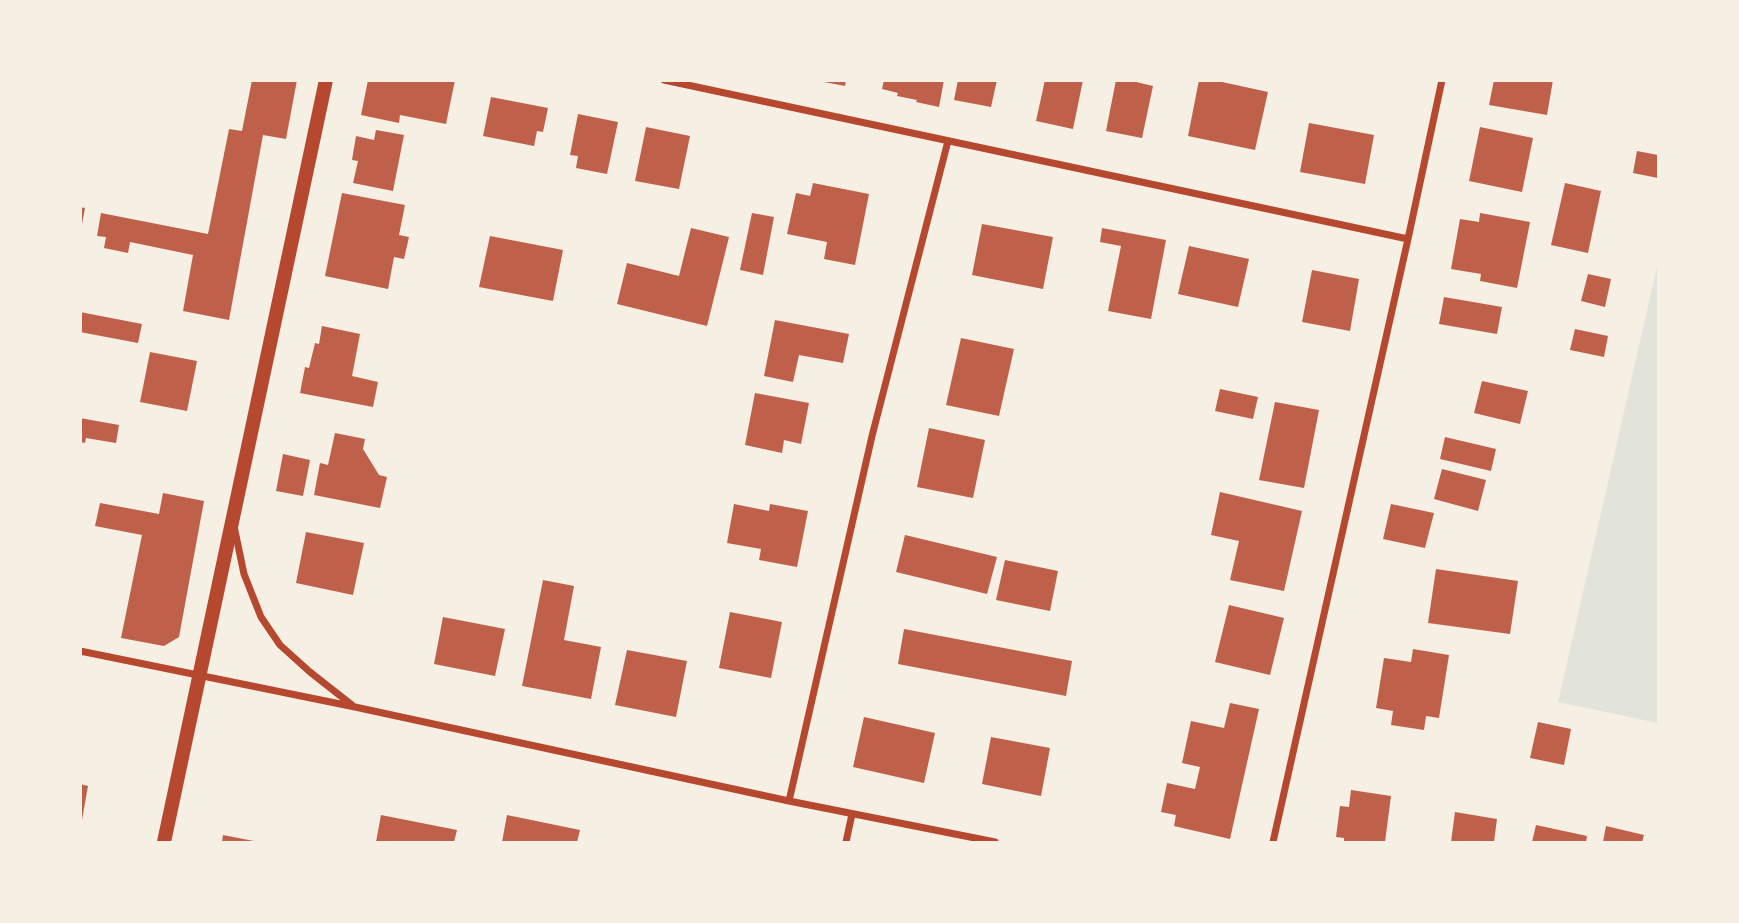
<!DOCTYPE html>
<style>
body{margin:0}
#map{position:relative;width:1739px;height:923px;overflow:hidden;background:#f6efe4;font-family:"Fira Sans Condensed",sans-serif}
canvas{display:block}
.frame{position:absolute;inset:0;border:82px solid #f6efe4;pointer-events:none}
</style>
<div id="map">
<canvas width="1739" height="923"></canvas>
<div class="frame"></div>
</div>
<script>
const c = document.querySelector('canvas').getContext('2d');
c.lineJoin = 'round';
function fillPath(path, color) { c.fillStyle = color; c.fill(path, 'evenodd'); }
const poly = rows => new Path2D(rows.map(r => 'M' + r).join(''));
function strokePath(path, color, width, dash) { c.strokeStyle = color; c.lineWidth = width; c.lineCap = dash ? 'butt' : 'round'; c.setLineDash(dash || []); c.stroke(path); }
fillPath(poly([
 [1658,262,1658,723,1558,702]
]), '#e2e4dc');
fillPath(poly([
 [252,80,297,80,286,139,263,135,229,320,183,311,193,255,130,242,128,253,104,248,106,237,97,236,101,213,208,234,229,129,242,131],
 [368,80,455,80,446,124,400,115,399,123,361,115],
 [824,80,846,80,845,86,824,82],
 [884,80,944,80,939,107,916,102,917,100,897,96,898,93,882,89],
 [958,80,997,80,991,107,954,100],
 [1045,80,1083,80,1073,129,1036,121],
 [1116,80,1128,80,1153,86,1142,138,1106,131],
 [1199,80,1213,80,1268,92,1255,150,1188,136],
 [1494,80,1553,80,1547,115,1489,105],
 [491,97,548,108,543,132,537,131,534,146,483,136],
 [578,114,618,122,607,174,576,168,578,156,570,155],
 [1309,123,1374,135,1365,184,1300,172],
 [646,127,690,136,679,189,635,181],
 [1480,127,1533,138,1522,192,1469,181],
 [376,130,404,135,393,191,353,183,358,161,352,160,356,136,374,140],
 [1637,151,1658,155,1658,178,1633,173],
 [813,183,869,194,855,265,824,259,827,242,787,234,796,193,810,196],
 [1565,183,1601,191,1588,253,1551,245],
 [342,193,405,205,399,235,409,237,404,259,394,257,388,289,325,276],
 [80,207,85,208,82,224,80,224],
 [752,213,774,217,763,275,740,270],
 [1480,213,1530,222,1517,288,1480,281,1481,274,1451,269,1460,219,1479,222],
 [982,224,1053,237,1043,289,972,275],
 [691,228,729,237,707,326,617,304,627,263,679,276],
 [1102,228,1166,240,1151,319,1108,311,1121,246,1100,242],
 [490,236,563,250,553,301,479,287],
 [1189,246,1249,259,1238,307,1178,294],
 [1312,270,1359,279,1350,331,1302,322],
 [1588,274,1611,279,1605,307,1581,301],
 [1444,297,1502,307,1497,334,1439,324],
 [80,312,142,324,138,343,80,332],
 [775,320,849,334,843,363,799,355,793,382,764,376],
 [322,326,360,334,352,376,378,382,373,407,300,393,305,367,309,368,315,343,319,344],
 [1575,329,1608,336,1604,357,1570,350],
 [961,338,1014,349,999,416,946,405],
 [150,352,197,361,187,411,140,402],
 [1482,381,1528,391,1520,424,1474,413],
 [1220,389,1258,397,1253,419,1215,411],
 [755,393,809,403,801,444,784,440,782,453,745,445],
 [1275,402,1319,410,1304,488,1259,480],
 [80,418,119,425,116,443,86,438,85,443,80,442],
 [929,428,985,440,973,498,917,487],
 [335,433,365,439,363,449,379,475,387,477,380,508,314,495,320,463,328,465],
 [1445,437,1496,449,1491,471,1440,459],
 [283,454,310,460,303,496,276,491],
 [1442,469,1486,480,1478,511,1434,499],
 [1220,492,1302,511,1284,591,1230,580,1239,541,1211,535],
 [163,493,204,501,179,637,164,646,121,638,142,535,95,526,100,503,159,514],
 [734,504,769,511,770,504,808,511,797,567,759,560,761,549,727,543],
 [1391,504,1434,513,1425,548,1383,539],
 [306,532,364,543,353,595,296,583],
 [905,535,997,557,987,594,896,572],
 [1005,560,1058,571,1050,611,996,600],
 [1436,569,1518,581,1510,634,1428,623],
 [543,580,574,586,564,640,601,647,591,699,522,686],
 [1229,605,1284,618,1270,675,1215,662],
 [730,612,782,622,771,678,719,668],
 [443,617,505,629,495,676,434,664],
 [904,629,1072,661,1066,696,898,664],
 [1413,649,1449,655,1439,718,1426,716,1424,730,1391,725,1393,711,1376,708,1384,658,1411,662],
 [627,650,687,661,676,717,615,705],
 [1230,703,1259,709,1230,839,1174,826,1176,815,1161,812,1167,783,1195,789,1200,767,1182,763,1191,721,1224,728],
 [864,717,935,733,924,783,853,767],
 [1538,722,1571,729,1564,765,1530,758],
 [991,737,1050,748,1041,796,982,784],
 [80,784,88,786,82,820,80,820],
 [1351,790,1391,796,1385,842,1344,842,1344,838,1336,837,1340,806,1349,807],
 [1455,812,1497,819,1494,842,1451,842],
 [381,815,457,830,454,842,376,842],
 [507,815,580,830,577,842,502,842],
 [1536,825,1587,836,1586,842,1532,842],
 [1606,826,1644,835,1642,842,1603,842],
 [223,835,254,841,254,842,222,842]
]), '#bf614a');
strokePath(poly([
 [664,80,1408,239],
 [234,526,244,574,261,617,280,645,310,672,352,705],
 [80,651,355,707,789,801,995,842],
 [789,801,872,436,948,141],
 [846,842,852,814],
 [1273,842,1408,239,1442,80]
]), '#b5482f', 7);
strokePath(poly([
 [164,842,326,80]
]), '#b5482f', 14);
</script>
